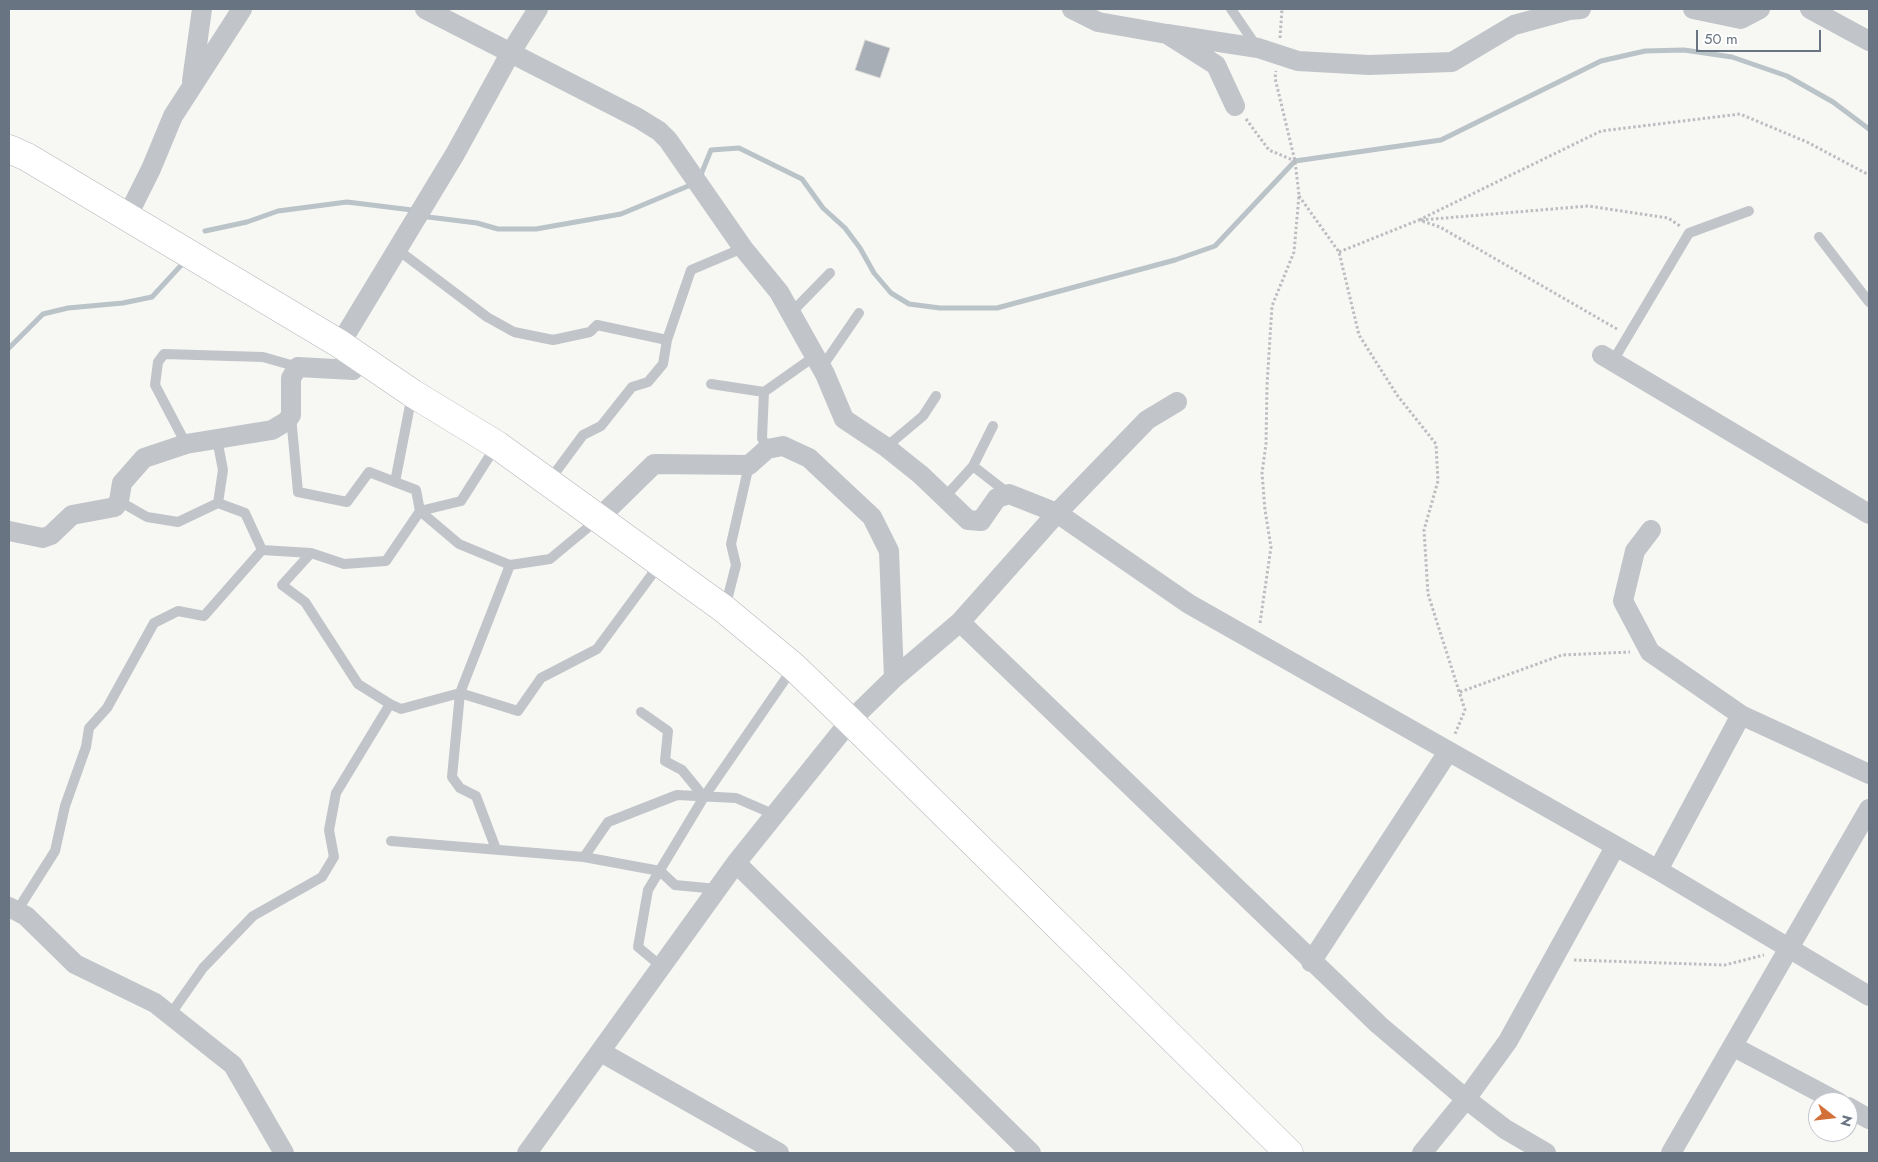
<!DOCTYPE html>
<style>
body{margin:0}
#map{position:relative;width:1878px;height:1162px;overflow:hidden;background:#f7f7f4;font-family:Jost,sans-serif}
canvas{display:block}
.frame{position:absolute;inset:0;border:10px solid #697483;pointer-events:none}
.north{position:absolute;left:1808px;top:1092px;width:50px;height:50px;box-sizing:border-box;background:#fff;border:1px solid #c3c7cd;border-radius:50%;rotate:106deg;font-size:14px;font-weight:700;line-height:20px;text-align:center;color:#697483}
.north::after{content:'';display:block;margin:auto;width:18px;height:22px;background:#d36f39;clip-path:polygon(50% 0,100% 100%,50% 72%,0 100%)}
.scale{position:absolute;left:1696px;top:30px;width:125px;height:22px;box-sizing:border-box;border:2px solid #697483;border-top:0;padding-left:6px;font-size:15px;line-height:18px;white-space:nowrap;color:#697483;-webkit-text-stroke:4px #fff;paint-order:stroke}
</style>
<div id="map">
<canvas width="1878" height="1162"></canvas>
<div class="frame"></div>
<div class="north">N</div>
<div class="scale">50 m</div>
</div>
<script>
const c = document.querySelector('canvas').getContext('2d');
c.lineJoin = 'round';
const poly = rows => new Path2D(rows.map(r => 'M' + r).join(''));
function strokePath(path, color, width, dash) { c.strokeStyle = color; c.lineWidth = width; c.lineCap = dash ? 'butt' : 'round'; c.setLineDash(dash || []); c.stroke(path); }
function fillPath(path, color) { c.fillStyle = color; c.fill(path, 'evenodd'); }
strokePath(poly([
 [700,177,711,150,739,148,802,179,823,208,845,228,860,248,874,273,891,293,909,304,940,308,997,308,1175,260,1215,246,1295,161,1441,140,1601,61,1645,51,1684,50,1732,57,1787,76,1833,102,1869,129],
 [428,217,477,223,498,229,536,229,621,214,693,184],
 [205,231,247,222,278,211,347,202,412,210],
 [9,348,43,314,68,308,123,303,152,297,185,261]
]), '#bac3c8', 5);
const building = poly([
 [865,40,890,48,880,78,855,70,865,40]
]);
fillPath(building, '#a8aeb5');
strokePath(building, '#d8d9d7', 1);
const trunk = poly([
 [9,149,27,157,340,344,412,393,497,445,724,609,794,667,850,721,1289,1153]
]);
strokePath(trunk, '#b4b7ba', 29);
strokePath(poly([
 [1280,38,1282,9],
 [1246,119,1269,150,1295,161],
 [1299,196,1339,252,1359,335,1397,395,1436,444,1438,481,1424,530,1428,594,1465,710,1455,734],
 [1419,220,1601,131,1740,114,1807,142,1869,175],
 [1421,220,1588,206,1668,218,1680,226],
 [1339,252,1419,220,1440,227,1617,329],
 [1260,623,1271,547,1265,510,1262,473,1266,444,1267,385,1272,306,1294,252,1299,195,1295,161,1275,78,1276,71],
 [1460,692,1562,655,1630,652],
 [1574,960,1725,965,1764,955]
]), '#bbbdc0', 3, [2.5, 2.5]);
strokePath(poly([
 [1231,9,1257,47],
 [1819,237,1869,302],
 [398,250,487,317,514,332,553,340,590,332,597,325,667,340],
 [791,313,830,273],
 [1613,361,1689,233,1749,211],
 [822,367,859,313],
 [711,384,764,392],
 [291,416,298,492,347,502,369,472,416,490,420,511,459,544,510,565,550,559,597,520],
 [217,439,223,470,218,503],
 [186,444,155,385,158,362,164,354,263,357,298,367],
 [886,447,923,416,936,396],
 [767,449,762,438,764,392,815,356],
 [973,466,1009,494],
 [549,481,583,435,601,426,632,387,648,382,663,364,667,340,691,270,743,248],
 [395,482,412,395],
 [944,498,973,466,993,426],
 [262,550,311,553,344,564,386,561,420,511,461,501,496,446],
 [311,553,282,585,305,602,358,684,390,704],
 [725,608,736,565,731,544,749,465],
 [641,712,668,731,665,761,682,770,704,797],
 [391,841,584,857,608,822,677,795,736,798,773,814],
 [496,849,476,796,460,788,452,777,460,693,510,565],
 [584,857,660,871,675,885,717,889],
 [17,911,55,851,65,806,86,747,89,728,107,708,154,623,178,611,204,616,262,550,245,513,218,503,178,522,147,517,119,501],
 [662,967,638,947,648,890,704,797,793,668],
 [170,1015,203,968,253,916,322,877,334,857,329,830,336,793,390,704,401,709,460,693,518,711,541,678,597,649,659,565]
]), '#c1c4c8', 10);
strokePath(poly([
 [425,9,638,118,659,131,668,140,743,248,779,292,825,374,844,419,886,447,921,475,968,520,981,521,997,498,1009,494,1057,513,1189,604,1658,870,1869,996],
 [1072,9,1098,22,1167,34,1216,65,1235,106],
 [1693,9,1741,19,1760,9],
 [1810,9,1869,41],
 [1167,34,1258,48,1298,61,1369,65,1452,62,1514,25,1569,10,1581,9],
 [192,81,202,9],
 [127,217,151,169,173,116,242,9],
 [340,344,455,154,511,52,538,9],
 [1602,355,1869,514],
 [599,518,654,464,749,465,767,449,783,446,809,458,872,517,889,551,894,678],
 [1651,530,1635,551,1623,601,1650,652,1741,715,1869,774],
 [9,531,43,538,51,535,72,515,115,507,119,501,122,483,144,458,186,444,272,430,287,421,291,415,291,378,298,367,353,370,357,356],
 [960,622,1379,1025,1466,1099,1505,1129,1546,1153],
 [736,863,1031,1153],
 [1658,870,1741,715],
 [9,907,26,916,75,964,155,1003,233,1065,284,1153],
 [1311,962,1448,752],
 [1734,1047,1838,1102],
 [601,1052,779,1153],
 [1848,1107,1869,1119],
 [527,1153,736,863,850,721,894,678,960,622,1057,513,1147,420,1177,402],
 [1422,1153,1466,1099,1508,1041,1615,847],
 [1671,1153,1869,809]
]), '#c1c4c8', 20);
strokePath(trunk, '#fff', 28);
</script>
